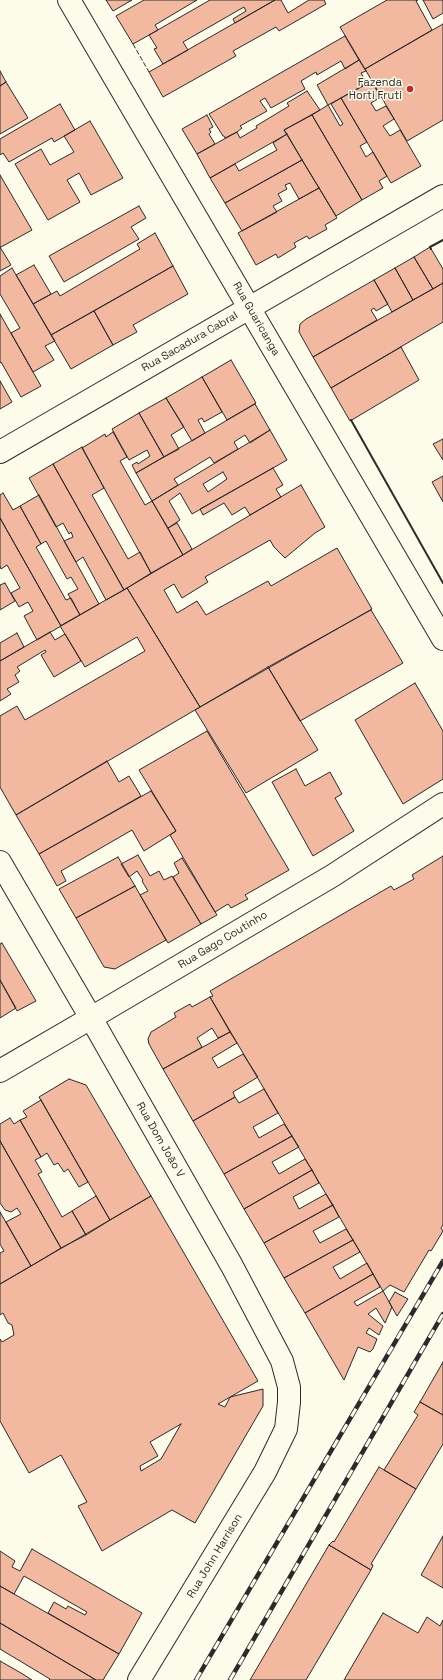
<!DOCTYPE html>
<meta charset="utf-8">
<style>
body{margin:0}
canvas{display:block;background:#fdfbea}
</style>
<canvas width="443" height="1680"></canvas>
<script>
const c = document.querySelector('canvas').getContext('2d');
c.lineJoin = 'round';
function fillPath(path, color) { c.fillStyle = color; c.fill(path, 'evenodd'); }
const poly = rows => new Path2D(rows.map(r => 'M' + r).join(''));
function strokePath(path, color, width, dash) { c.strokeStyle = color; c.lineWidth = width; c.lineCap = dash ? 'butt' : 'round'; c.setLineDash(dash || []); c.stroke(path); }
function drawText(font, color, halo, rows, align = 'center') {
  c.font = font + ' "Space Grotesk",sans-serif'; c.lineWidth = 3; c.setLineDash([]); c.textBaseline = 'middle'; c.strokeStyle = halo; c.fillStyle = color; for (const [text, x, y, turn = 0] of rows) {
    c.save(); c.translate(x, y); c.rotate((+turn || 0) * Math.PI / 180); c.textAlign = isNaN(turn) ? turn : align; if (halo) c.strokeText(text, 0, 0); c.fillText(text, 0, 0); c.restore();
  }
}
const building = poly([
 [106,0,132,0,113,11,106,0],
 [144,0,197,0,155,25,158,30,133,44,116,16,144,0],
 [210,0,275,0,235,23,233,19,246,11,244,7,183,42,188,50,163,64,154,49,157,48,149,35,210,0],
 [275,0,281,0,288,13,309,0,324,0,326,4,279,31,276,27,233,51,236,56,163,97,149,72,275,0],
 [387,0,418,0,416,1,432,30,365,69,340,27,387,0],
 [423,0,443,0,443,13,433,19,423,0],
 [443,24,443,120,407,141,365,69,443,24],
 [345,36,359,60,345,69,341,61,317,75,316,72,301,81,305,89,271,108,265,98,260,101,267,111,240,126,242,128,237,132,225,138,224,136,223,136,209,114,345,36],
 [359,60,366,71,361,73,365,80,361,82,363,86,328,105,317,85,359,60],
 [0,71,6,82,0,86,0,71],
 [371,81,381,97,371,103,376,111,386,106,394,119,383,126,390,136,400,130,421,166,391,183,341,98,371,81],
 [6,82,28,118,0,134,0,86,6,82],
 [307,91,320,110,284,130,287,134,210,178,197,154,237,132,240,138,257,128,256,126,289,106,287,103,307,91],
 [341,98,367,142,360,146,366,157,373,152,387,176,379,181,383,188,362,200,312,115,328,105,340,126,343,124,331,104,341,98],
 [60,104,75,130,54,142,52,138,9,162,3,153,0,155,0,139,60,104],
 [207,115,213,127,209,129,211,132,209,134,215,144,197,154,182,129,207,115],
 [312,115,362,200,336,216,284,130,312,115],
 [90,121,123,178,91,195,79,173,67,180,80,202,48,220,15,164,41,149,50,165,74,152,64,136,90,121],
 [287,134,302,160,225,203,210,178,235,164,239,171,277,150,273,143,287,134],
 [302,160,319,188,299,199,290,183,285,185,287,189,278,194,282,201,273,206,277,212,242,231,225,203,302,160],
 [0,175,32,230,1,247,0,247,0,175],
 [319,188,337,218,325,225,327,229,309,239,307,236,294,243,296,247,278,258,276,254,256,265,238,233,319,188],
 [139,206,146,218,131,227,139,239,64,282,49,256,139,206],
 [155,233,173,266,51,335,33,304,57,291,60,296,140,249,137,244,155,233],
 [0,247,11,265,0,271,0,247],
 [430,247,443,269,443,283,433,289,414,257,430,247],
 [414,257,433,289,413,300,395,268,414,257],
 [34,265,51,294,33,304,16,275,34,265],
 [173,266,188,294,133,325,137,332,113,345,94,311,173,266],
 [12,268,55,341,45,346,54,360,33,372,11,333,20,328,0,294,0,276,12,268],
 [395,268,413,300,392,312,374,280,395,268],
 [374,280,388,304,376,311,374,308,371,310,377,320,313,357,299,332,300,324,306,319,374,280],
 [443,283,443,322,331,388,313,357,443,283],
 [94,311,113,345,71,369,51,335,94,311],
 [0,314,41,386,21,397,1,362,0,363,0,314],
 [401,347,419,380,350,421,331,388,401,347],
 [231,360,256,403,227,420,202,377,231,360],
 [202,377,222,412,204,422,202,418,198,420,205,433,192,441,166,398,202,377],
 [0,381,12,402,0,409,0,381],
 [166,398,184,427,171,435,179,449,164,457,139,413,166,398],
 [255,404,270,430,250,443,245,435,234,442,238,449,214,463,210,457,174,479,178,485,152,501,136,473,255,404],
 [139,413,164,457,136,473,132,465,137,462,138,464,150,456,147,450,129,460,112,429,139,413],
 [270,430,287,460,192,514,180,493,169,501,180,520,168,528,152,501,270,430],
 [223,472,227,479,208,492,203,484,223,472],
 [113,432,127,457,120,461,145,505,152,501,183,555,151,573,82,448,105,434,106,437,113,432],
 [443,439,443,460,433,444,443,439],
 [82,447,104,488,92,495,128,559,140,552,151,573,124,590,53,464,82,447],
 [53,464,124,590,106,600,83,557,76,562,64,541,73,537,71,532,69,534,63,523,56,527,29,478,53,464],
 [273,468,283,485,276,489,281,497,250,515,245,507,232,515,224,503,203,515,200,509,273,468],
 [443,476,443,502,432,482,443,476],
 [301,485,325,527,315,533,285,558,274,547,270,540,205,577,208,582,182,598,174,584,164,590,177,613,197,601,206,615,268,581,271,586,337,548,372,609,200,707,127,588,301,485],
 [3,493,13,510,20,506,41,544,36,547,66,600,71,598,80,615,61,626,0,518,0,495,3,493],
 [39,495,99,604,80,615,68,594,78,589,71,577,67,579,46,541,41,544,20,506,39,495],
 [0,518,61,626,37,640,24,616,33,611,28,602,19,607,18,605,11,593,20,588,7,565,1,569,0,566,0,518],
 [177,523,192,549,183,555,168,528,177,523],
 [5,583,15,601,0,610,0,585,5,583],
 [127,588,200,707,16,815,0,787,0,716,17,706,25,720,145,651,137,637,85,667,60,626,127,588],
 [371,610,403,663,300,721,268,667,371,610],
 [50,632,55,640,65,634,81,661,54,677,41,655,46,652,45,650,17,667,20,671,15,675,19,682,7,689,11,694,0,701,0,661,50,632],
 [17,633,24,647,0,661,0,643,17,633],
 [268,667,318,750,246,793,195,710,268,667],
 [415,683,443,731,443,779,403,804,355,720,415,683],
 [207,731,289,870,245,895,248,899,231,908,228,904,215,912,170,835,176,831,139,770,207,731],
 [107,761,119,782,129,776,141,796,39,854,16,815,107,761],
 [296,769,305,786,330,772,342,794,335,798,354,831,313,856,272,782,296,769],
 [151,791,176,831,144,851,132,830,61,871,66,881,57,886,39,854,151,791],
 [138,855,150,876,159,871,164,880,172,876,201,924,168,943,140,895,148,891,142,881,143,880,137,871,129,877,121,864,138,855],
 [443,856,443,1225,441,1228,443,1231,431,1251,429,1250,404,1292,390,1285,383,1291,210,997,213,996,210,991,391,886,394,890,414,879,412,875,443,856],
 [118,857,135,886,76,918,59,889,118,857],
 [182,858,217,915,201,924,173,877,179,873,174,863,182,858],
 [135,886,166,940,115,969,104,967,76,918,135,886],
 [2,943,36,1001,17,1011,0,980,0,944,2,943],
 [0,980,16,1008,0,1018,0,980],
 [210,997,230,1032,218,1038,212,1028,197,1038,202,1047,163,1069,149,1044,148,1039,151,1032,176,1017,174,1013,190,1004,192,1007,210,997],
 [230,1032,237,1043,212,1058,218,1068,243,1054,258,1077,233,1092,235,1097,193,1121,163,1069,230,1032],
 [69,1079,86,1085,151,1196,110,1220,39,1097,69,1079],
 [264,1089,278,1113,253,1127,259,1138,284,1124,292,1136,224,1174,193,1121,235,1097,239,1103,264,1089],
 [41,1100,88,1182,79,1187,68,1169,64,1172,58,1163,54,1165,47,1153,41,1157,20,1120,27,1117,23,1111,41,1100],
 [10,1118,14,1124,20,1120,41,1157,35,1160,42,1172,38,1174,62,1217,72,1211,86,1235,61,1248,0,1141,0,1124,10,1118],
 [292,1136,299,1147,272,1162,279,1174,305,1159,312,1170,244,1209,224,1174,292,1136],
 [0,1141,61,1248,31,1266,6,1222,21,1214,17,1208,11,1212,5,1210,0,1203,0,1141],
 [312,1170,319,1183,293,1197,299,1209,326,1194,333,1205,264,1243,244,1209,312,1170],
 [96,1196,110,1220,86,1235,72,1211,96,1196],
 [151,1196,258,1381,218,1404,225,1407,230,1397,263,1389,263,1406,195,1523,172,1510,102,1551,78,1506,87,1502,61,1455,29,1473,0,1421,0,1339,2,1342,14,1335,12,1325,8,1323,3,1313,0,1315,0,1284,151,1196],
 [181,1424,161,1459,141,1471,140,1466,158,1456,150,1442,181,1424],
 [333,1205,339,1217,313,1231,320,1243,346,1229,353,1240,284,1278,264,1243,333,1205],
 [0,1212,31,1266,0,1284,0,1253,4,1251,0,1244,0,1212],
 [353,1240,360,1252,333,1267,340,1279,367,1263,373,1274,305,1313,284,1278,353,1240],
 [373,1274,380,1287,354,1302,357,1306,383,1291,392,1307,385,1323,376,1308,368,1314,383,1326,379,1335,369,1328,366,1333,377,1339,373,1349,370,1352,358,1347,344,1380,305,1313,373,1274],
 [395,1292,408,1299,397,1316,389,1302,395,1292],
 [443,1362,443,1415,420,1402,443,1362],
 [420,1402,443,1415,443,1444,416,1489,384,1470,418,1415,414,1412,420,1402],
 [379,1467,416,1489,371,1564,373,1565,371,1570,329,1545,333,1541,334,1542,379,1467],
 [443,1536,443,1588,421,1575,443,1536],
 [329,1545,371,1570,306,1680,250,1680,329,1545],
 [32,1549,142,1613,119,1654,48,1613,54,1602,66,1609,68,1606,85,1615,87,1612,24,1576,14,1594,0,1586,0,1551,15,1561,12,1567,20,1571,32,1549],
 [0,1586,119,1654,103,1680,96,1680,0,1623,0,1586],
 [383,1613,418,1633,427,1617,440,1626,443,1620,443,1680,344,1680,383,1613],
 [0,1623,96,1680,49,1680,50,1679,0,1649,0,1623],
 [0,1661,21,1673,32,1680,0,1680,0,1661]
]);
fillPath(building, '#f2b8a0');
strokePath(building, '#2b2b2b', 1);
const minor = poly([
 [69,0,443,639],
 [0,452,443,196],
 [0,862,91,1018,0,1071]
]);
const tertiary = poly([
 [139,1680,265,1472,286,1429,289,1402,289,1387,282,1361,232,1266,91,1018,332,876,443,804]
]);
strokePath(minor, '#2b2b2b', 24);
strokePath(tertiary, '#2b2b2b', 24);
strokePath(minor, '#fdfbea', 22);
strokePath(tertiary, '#fdfbea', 22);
const rail = poly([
 [196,1680,443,1261],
 [230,1680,443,1314]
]);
strokePath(rail, '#2b2b2b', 4.5);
strokePath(rail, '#fdfbea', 3, [9]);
strokePath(poly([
 [133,44,149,72]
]), '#2b2b2b', 1, [5, 2]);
strokePath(poly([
 [431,249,430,247,443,240],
 [351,420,443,583]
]), '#2b2b2b', 2);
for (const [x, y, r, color] of [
 [410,89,4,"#c62828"]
]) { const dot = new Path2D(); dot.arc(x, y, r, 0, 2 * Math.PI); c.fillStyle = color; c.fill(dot); strokePath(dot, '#fdfbea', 1.5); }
drawText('11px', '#2b2b2b', '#fdfbea', [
 ["Fazenda",402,83],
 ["Horti Fruti",402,96]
], 'right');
drawText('11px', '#2b2b2b', '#fdfbea', [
 ["Rua Guaricanga",256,319,60],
 ["Rua Sacadura Cabral",190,342,-30],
 ["Rua Gago Coutinho",223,940,-31],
 ["Rua Dom João V",160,1140,60],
 ["Rua John Harrison",215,1556,-59]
]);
</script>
